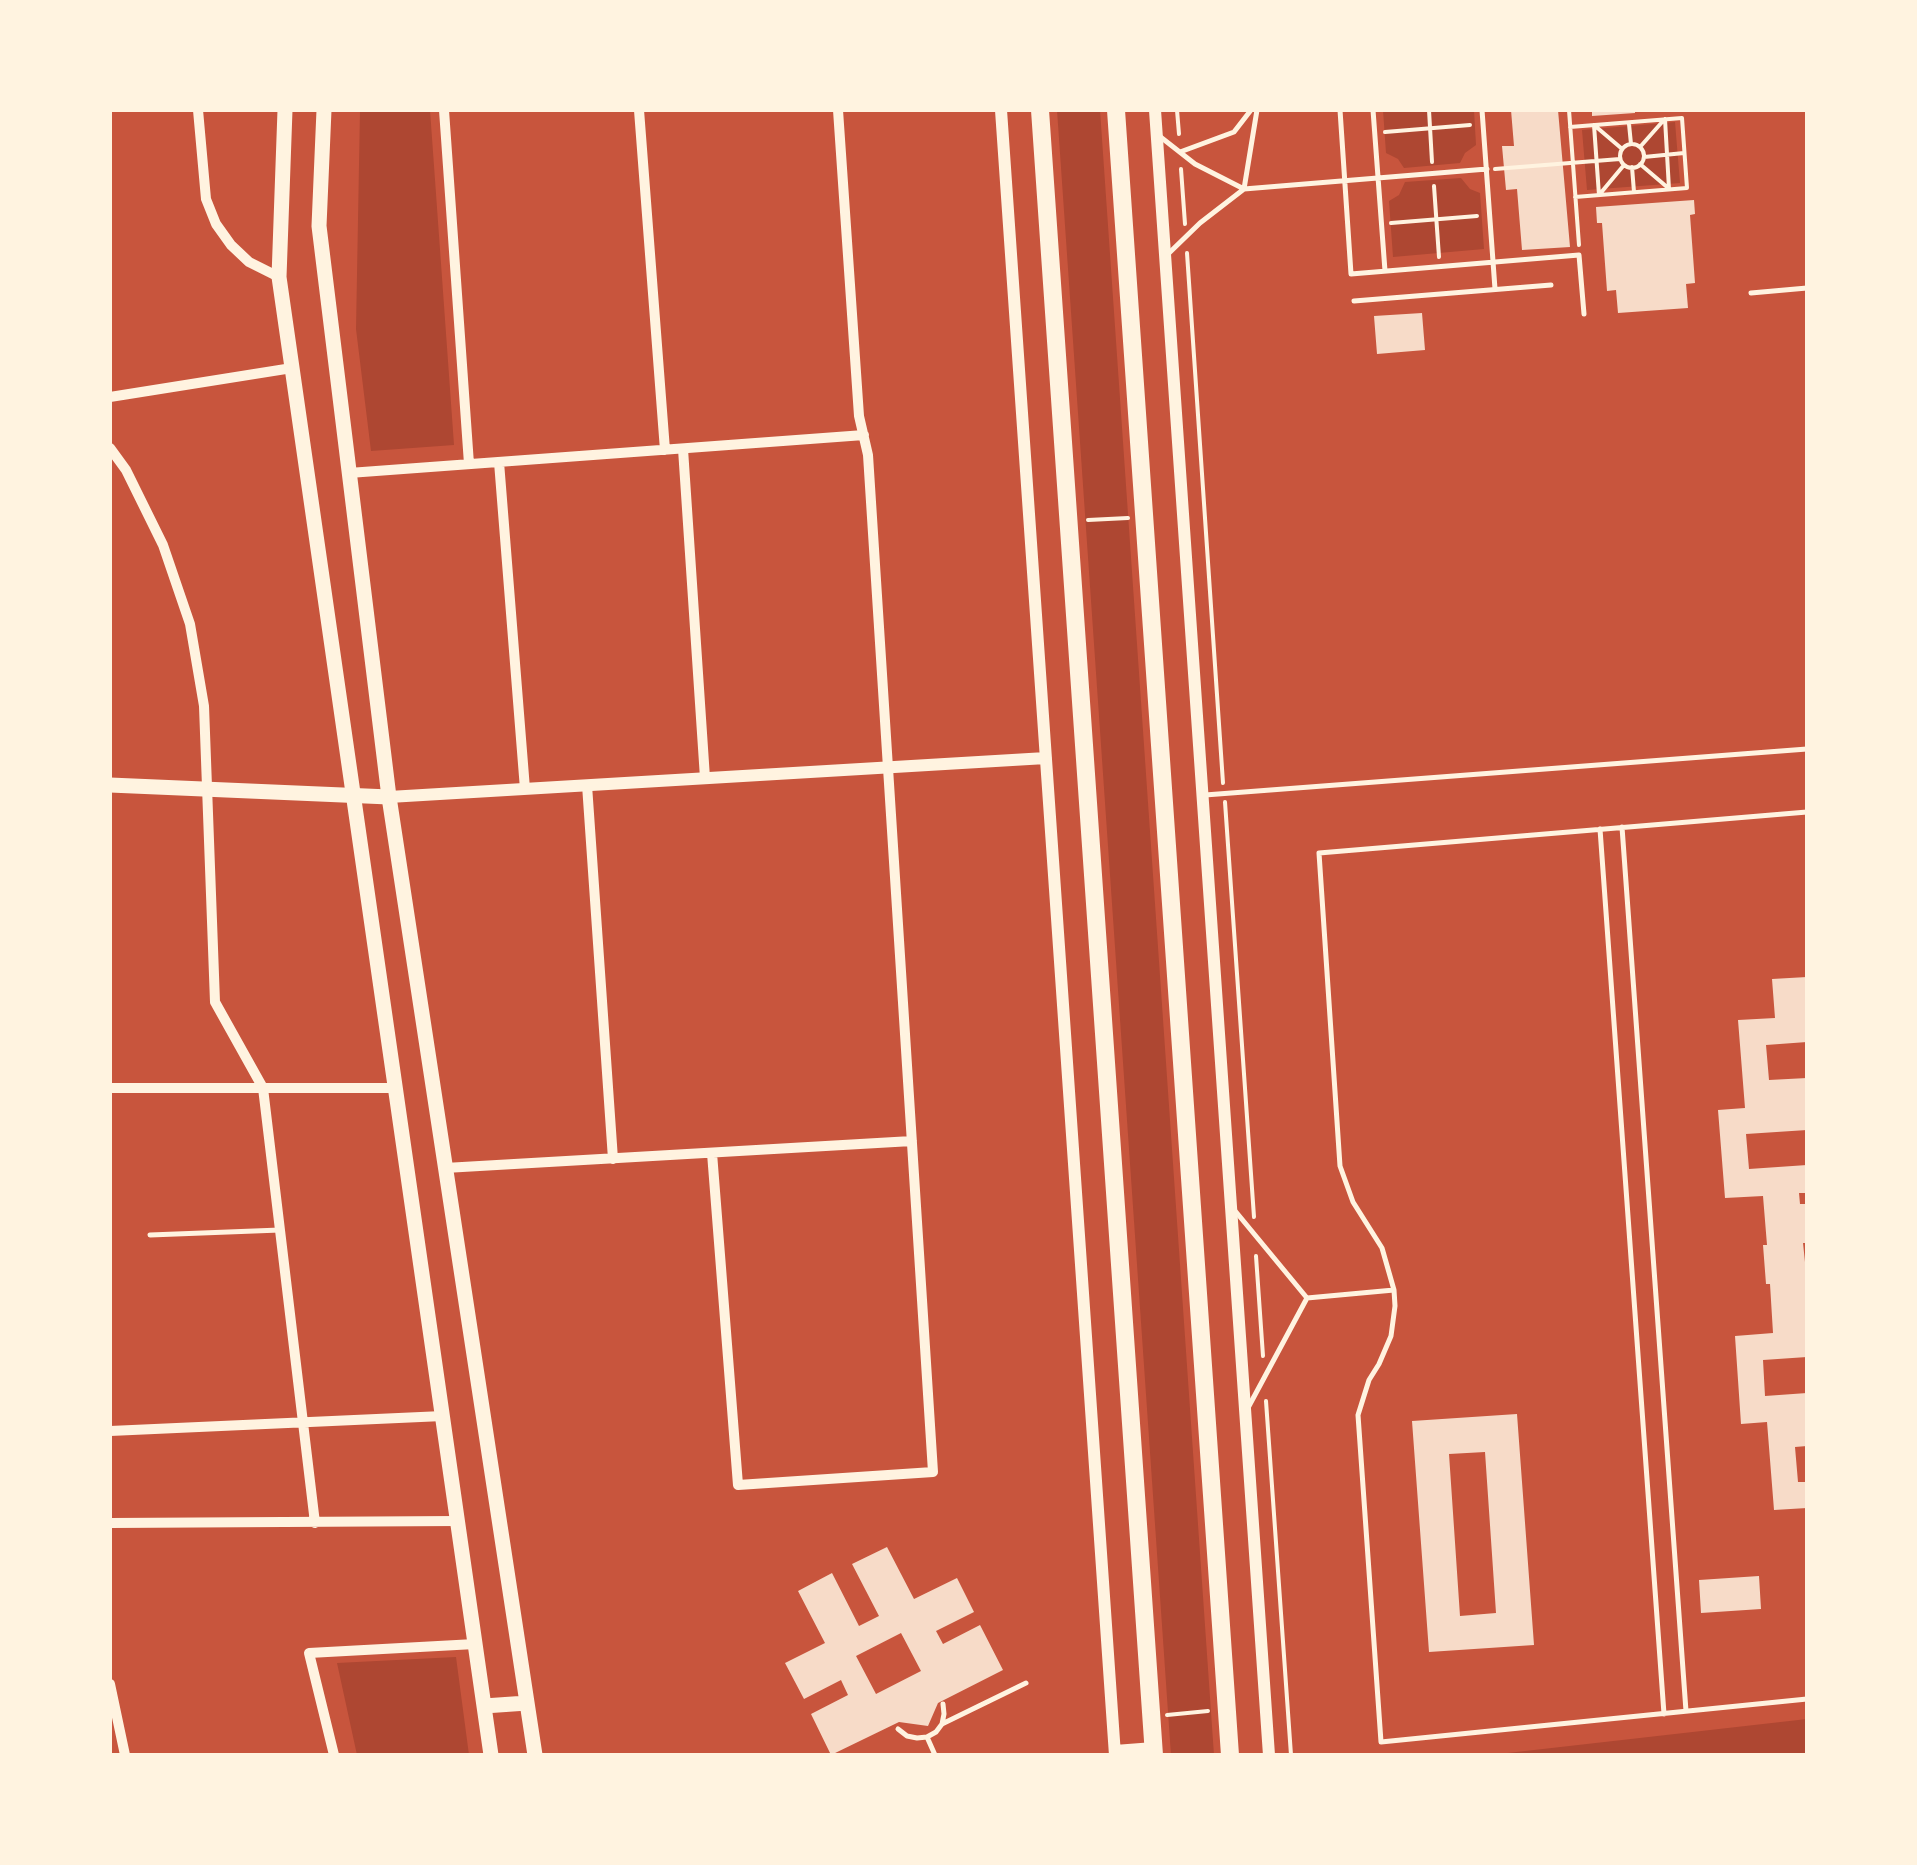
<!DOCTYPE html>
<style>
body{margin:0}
#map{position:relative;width:1917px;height:1865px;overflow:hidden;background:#c8553d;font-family:"Open Sans",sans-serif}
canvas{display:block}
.frame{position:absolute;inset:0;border:112px solid #fff3e0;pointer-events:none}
</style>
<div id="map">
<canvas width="1917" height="1865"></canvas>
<div class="frame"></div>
</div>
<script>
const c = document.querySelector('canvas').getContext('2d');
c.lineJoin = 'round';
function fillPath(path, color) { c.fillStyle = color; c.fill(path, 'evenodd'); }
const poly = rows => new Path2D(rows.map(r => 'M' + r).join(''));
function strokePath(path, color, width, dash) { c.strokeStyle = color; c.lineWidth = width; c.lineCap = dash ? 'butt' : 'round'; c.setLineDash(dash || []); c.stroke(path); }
fillPath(poly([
 [360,110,430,110,454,445,371,451,356,329],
 [1057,110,1100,110,1214,1755,1171,1755],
 [1383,110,1474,110,1476,145,1465,153,1460,163,1404,168,1398,159,1386,153],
 [1675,122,1680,183,1587,190,1582,130],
 [1461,178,1470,189,1480,193,1484,249,1393,257,1389,201,1399,195,1405,182],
 [456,1657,469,1755,357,1755,337,1663],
 [1807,1719,1807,1755,1490,1755]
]), '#ae4732');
fillPath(poly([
 [1511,110,1558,110,1570,247,1522,250,1517,189,1506,190,1502,146,1514,146],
 [1592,110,1635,110,1635,113,1592,116],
 [1694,200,1695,214,1690,215,1695,283,1686,284,1688,308,1618,313,1616,290,1607,291,1602,223,1597,223,1596,207],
 [1422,313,1425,350,1377,354,1374,316],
 [1807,977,1807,1042,1766,1045,1769,1080,1807,1078,1807,1130,1746,1134,1749,1169,1807,1165,1807,1193,1799,1193,1800,1204,1807,1204,1807,1243,1803,1243,1807,1281,1807,1357,1763,1360,1765,1396,1807,1393,1807,1446,1795,1447,1798,1482,1807,1482,1807,1508,1774,1510,1767,1422,1741,1424,1735,1336,1773,1333,1770,1284,1766,1284,1763,1245,1767,1245,1763,1196,1725,1198,1718,1110,1745,1108,1738,1020,1775,1018,1772,979],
 [1517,1414,1534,1645,1429,1652,1412,1421],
 [1485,1452,1496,1613,1460,1616,1449,1454],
 [887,1547,914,1599,957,1578,974,1612,936,1631,943,1644,980,1625,1003,1670,938,1703,928,1726,899,1722,831,1755,811,1714,848,1695,841,1680,804,1699,785,1663,825,1643,798,1591,832,1573,859,1626,879,1616,852,1564],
 [901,1633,921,1671,876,1694,856,1656],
 [1759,1576,1761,1609,1701,1613,1699,1580]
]), '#f7dbc8');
strokePath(poly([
 [1177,110,1179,134],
 [1429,110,1432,162],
 [1569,110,1579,245],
 [1665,119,1669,189],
 [1629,124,1631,144],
 [1594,125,1599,195],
 [1594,125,1621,148],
 [1570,127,1682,118,1687,188,1575,197],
 [1385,132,1470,125],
 '1620 156a12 12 0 1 1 24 0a12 12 0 1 1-24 0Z',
 [1640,147,1663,121],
 [1644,157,1684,153],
 [1640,164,1667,187],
 [1632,167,1634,192],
 [1181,169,1185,224],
 [1495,169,1620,159],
 [1434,186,1439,257],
 [1599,195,1624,165],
 [1391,223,1477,216],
 [1187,253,1223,783],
 [1088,520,1128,518],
 [1225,802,1254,1217],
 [1256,1256,1263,1356],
 [1266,1401,1291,1755],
 [1167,1715,1208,1711]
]), '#fff3e0', 4);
strokePath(poly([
 [1257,110,1244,189,1487,169],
 [1340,110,1351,274,1579,255,1584,314],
 [1373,110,1385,271],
 [1482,110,1495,289],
 [1158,135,1195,164,1244,189,1200,223,1167,255],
 [1180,152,1234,132,1251,110],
 [1751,293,1807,288],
 [1354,301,1551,285],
 [1205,795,1807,749],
 [1807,812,1319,853,1340,1166,1353,1202,1382,1248,1394,1290,1395,1306,1391,1336,1379,1364,1369,1380,1358,1415,1381,1742,1807,1699],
 [1622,827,1686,1711],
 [1600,829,1664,1714],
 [1236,1212,1307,1298],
 [150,1235,280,1230],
 [1307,1298,1394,1290],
 [1249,1406,1307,1298],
 [942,1724,1026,1683],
 [898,1729,907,1736,917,1738,927,1737,936,1732,942,1724,944,1714,943,1704],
 [927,1737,935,1755]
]), '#fff3e0', 5);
strokePath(poly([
 [198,110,206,199,216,224,231,245,249,262,279,277],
 [444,110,469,464],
 [639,110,665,450],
 [110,397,292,368],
 [110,448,126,470,163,545,190,624,204,706,215,1002,263,1088,315,1523],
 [683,449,705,778],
 [499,462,525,789],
 [349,473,864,435],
 [587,785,613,1159],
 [110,1088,395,1088],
 [712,1153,738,1485,933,1472,868,455,859,416,838,110],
 [445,1168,912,1141],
 [110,1431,443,1416],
 [110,1523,458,1521],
 [110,1684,125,1755],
 [334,1755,309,1653,475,1644]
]), '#fff3e0', 10);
strokePath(poly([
 [1001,110,1115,1755],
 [1155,110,1269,1755],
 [389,797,1046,758],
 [1115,1751,1154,1748]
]), '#fff3e0', 12);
strokePath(poly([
 [110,785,389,797]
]), '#fff3e0', 15);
strokePath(poly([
 [285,110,279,277,491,1755],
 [324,110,319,226,389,797,535,1755],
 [484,1706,527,1703]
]), '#fff3e0', 15);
strokePath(poly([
 [1040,110,1154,1755],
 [1116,110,1230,1755]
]), '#fff3e0', 18);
</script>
